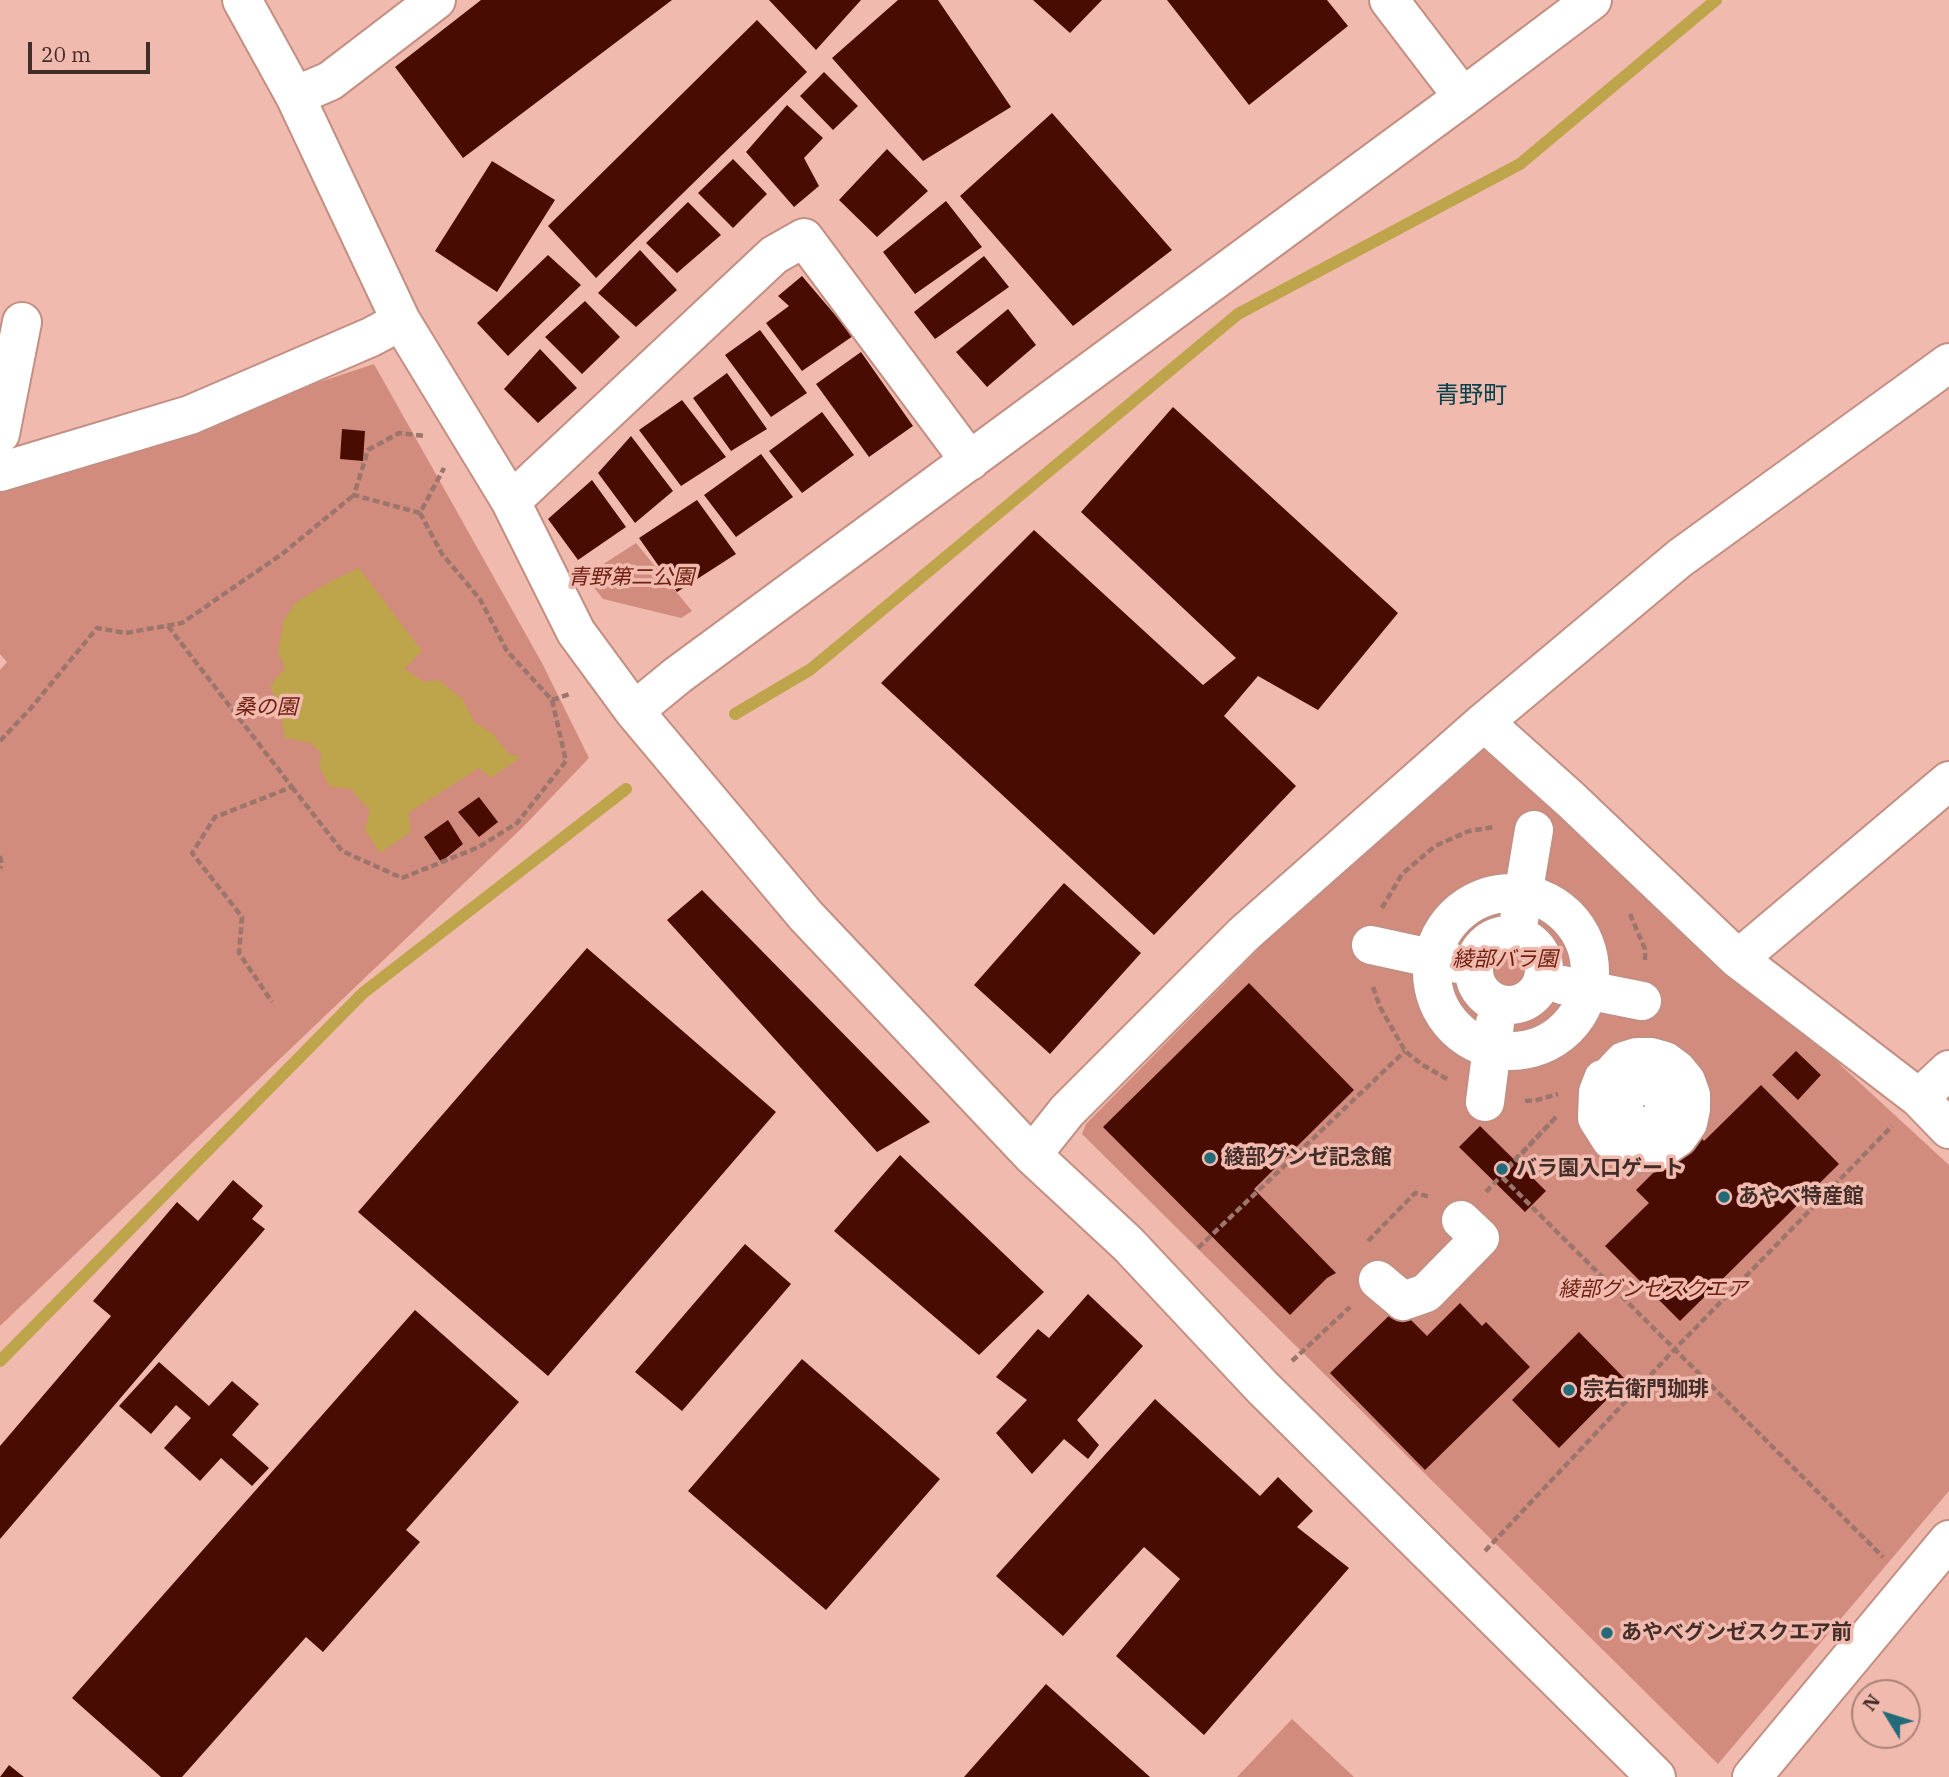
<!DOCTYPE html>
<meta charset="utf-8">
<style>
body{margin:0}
#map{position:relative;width:1949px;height:1777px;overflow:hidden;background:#f1baae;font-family:"IBM Plex Serif",serif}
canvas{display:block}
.north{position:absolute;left:1851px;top:1679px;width:70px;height:70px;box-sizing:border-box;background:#f1baae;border:2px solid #ab8279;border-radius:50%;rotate:308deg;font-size:19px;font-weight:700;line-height:28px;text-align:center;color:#432d29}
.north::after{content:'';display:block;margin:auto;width:24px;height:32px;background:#246b79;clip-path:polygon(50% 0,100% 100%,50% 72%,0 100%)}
.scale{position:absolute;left:28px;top:42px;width:122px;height:32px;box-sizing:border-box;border:4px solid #432d29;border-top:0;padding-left:9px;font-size:21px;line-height:24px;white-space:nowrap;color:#432d29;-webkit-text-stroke:5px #f1baae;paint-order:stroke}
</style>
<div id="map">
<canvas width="1949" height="1777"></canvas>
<div class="north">N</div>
<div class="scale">20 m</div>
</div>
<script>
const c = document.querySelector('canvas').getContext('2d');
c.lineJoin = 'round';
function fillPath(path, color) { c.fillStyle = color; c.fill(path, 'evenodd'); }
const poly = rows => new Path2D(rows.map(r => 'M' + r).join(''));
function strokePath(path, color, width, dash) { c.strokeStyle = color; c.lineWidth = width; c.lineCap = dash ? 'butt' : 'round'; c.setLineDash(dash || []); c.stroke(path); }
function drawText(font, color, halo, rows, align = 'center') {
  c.font = font + ' "IBM Plex Serif","Noto Sans JP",serif'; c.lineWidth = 7; c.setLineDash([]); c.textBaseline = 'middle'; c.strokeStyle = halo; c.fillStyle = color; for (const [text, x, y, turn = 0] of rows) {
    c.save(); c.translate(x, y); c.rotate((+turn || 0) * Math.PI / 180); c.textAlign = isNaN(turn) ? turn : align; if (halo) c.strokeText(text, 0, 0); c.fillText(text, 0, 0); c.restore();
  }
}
fillPath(poly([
 [374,364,542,663,589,758,524,826,0,1326,0,670,7,662,0,654,0,488],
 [636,543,692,611,681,618,603,599,585,576],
 [1483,749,1539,787,1949,1165,1949,1491,1718,1764,1082,1134,1086,1124,1301,906],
 [1292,1719,1354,1777,1237,1777]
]), '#d28c7d');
fillPath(poly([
 [359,568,422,651,404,669,425,682,439,680,463,700,475,723,492,733,509,754,521,757,491,778,479,768,408,813,411,832,380,853,365,830,370,811,351,789,329,786,319,765,322,754,311,743,285,738,279,705,270,686,285,668,278,652,284,620,296,602,335,579]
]), '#bea44a');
strokePath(poly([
 [735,714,811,669,1238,314,1520,164,1716,0],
 [0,1361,363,993,626,789]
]), '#bea44a', 12);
fillPath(poly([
 [481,0,672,0,463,158,395,67],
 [769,0,861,0,816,50],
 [898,0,938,0,1011,107,923,161,832,58],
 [1033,0,1102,0,1070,33],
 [1167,0,1327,0,1348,26,1249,105],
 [757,20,807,72,596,278,548,226],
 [824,72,858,106,833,130,800,96],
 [787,105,823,138,804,158,819,186,794,207,746,152],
 [1052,113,1172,250,1073,326,960,196],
 [887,149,928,191,877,237,839,200],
 [733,159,767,194,733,228,698,193],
 [492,161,555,200,497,292,435,251],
 [946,201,982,247,915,294,883,252],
 [688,202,721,235,677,273,646,243],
 [640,250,677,290,636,327,598,293],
 [548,255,581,285,508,356,477,323],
 [984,256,1009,287,935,339,914,312],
 [802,276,853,336,802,371,766,323,789,306,778,296],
 [585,301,620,337,582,374,545,337],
 [1008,309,1036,345,987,387,956,352],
 [760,330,807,393,771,417,725,355],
 [540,349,577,388,538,423,504,389],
 [861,352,913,426,869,457,816,384],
 [727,373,767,429,731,451,693,398],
 [682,400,726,457,681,486,639,430],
 [1173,407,1398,613,1318,710,1258,676,1224,716,1296,786,1154,935,881,683,1034,530,1203,685,1236,658,1081,512],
 [822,412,854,455,802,493,769,451],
 [342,429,365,431,363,461,340,459],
 [631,436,673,491,635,523,598,473],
 [761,454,793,497,736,537,704,495],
 [592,480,626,527,578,560,548,519],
 [697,500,736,554,677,592,639,538],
 [479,797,498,822,479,837,458,812],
 [448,820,463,844,441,862,424,837],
 [1064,883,1141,953,1050,1054,974,985],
 [702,890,930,1122,877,1152,667,920],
 [587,948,776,1112,548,1376,358,1212],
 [1249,983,1354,1090,1254,1189,1336,1273,1327,1278,1290,1315,1103,1127],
 [1796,1051,1821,1075,1798,1100,1772,1075],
 [1761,1085,1839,1164,1680,1321,1605,1246,1649,1203,1636,1190,1695,1131,1704,1141],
 [1480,1126,1546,1191,1525,1212,1459,1147],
 [900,1155,1044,1292,979,1355,834,1231],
 [233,1180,263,1206,252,1219,265,1229,0,1539,0,1446,111,1316,93,1301,177,1202,198,1221],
 [745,1244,791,1284,682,1411,635,1372],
 [1088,1294,1143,1346,1077,1420,1099,1445,1088,1459,1064,1439,1032,1474,996,1433,1027,1400,996,1377,1038,1329,1049,1338],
 [1460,1303,1482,1326,1486,1322,1530,1367,1425,1470,1330,1373,1398,1307,1427,1336],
 [415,1310,519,1402,406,1530,420,1542,323,1652,306,1637,182,1777,161,1777,72,1698],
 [1579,1332,1626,1380,1559,1448,1512,1400],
 [802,1359,940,1479,826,1610,688,1491],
 [159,1362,209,1406,232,1381,259,1404,232,1435,269,1468,252,1486,221,1458,200,1481,164,1448,191,1418,176,1405,151,1434,119,1406],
 [1155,1399,1260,1496,1278,1477,1313,1511,1297,1527,1349,1568,1204,1735,1116,1656,1180,1579,1144,1547,1063,1636,996,1576],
 [1046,1684,1150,1777,964,1777],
 [9,1765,24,1777,0,1777]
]), '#480c03');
const minor = poly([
 [242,0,295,96,401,321,510,500,576,632,634,711,806,916,1032,1155,1128,1244,1263,1388,1656,1777],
 [1389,0,1463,97],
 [295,96,330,81,436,0],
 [0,434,22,322],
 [0,472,190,415,371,337,401,321],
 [510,500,520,493,774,255,804,238,970,461],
 [634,711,678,675,1463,97,1592,0],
 [1484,722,1571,800,1738,959,1919,1098,1949,1129],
 '1432 972a79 79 0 1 1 158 0a79 79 0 1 1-158 0Z',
 [1519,920,1534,830],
 '1474 970a35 35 0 1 1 70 0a35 35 0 1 1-70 0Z',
 [1371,945,1458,964],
 [1738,959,1949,781],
 [1562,985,1642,1001],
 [1637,1057,1651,1057,1665,1061,1677,1070,1686,1081,1691,1095,1691,1109,1688,1123,1678,1137,1659,1150,1647,1153,1634,1152,1611,1140,1597,1118,1598,1092,1603,1079,1608,1078,1624,1061,1637,1057],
 '1624 1106a20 20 0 1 1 40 0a20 20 0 1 1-40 0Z',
 [1919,1098,1949,1070],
 [1485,1102,1495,1023],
 [1032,1155,1067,1111,1244,934,1484,722,1680,558,1949,363],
 [1378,1280,1403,1301,1426,1293,1480,1238,1461,1220],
 [1752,1777,1949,1540]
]);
strokePath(minor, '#c38f83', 42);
strokePath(poly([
 [420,513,354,495,368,450,399,433,425,436],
 [168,626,292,787,215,817,192,853,242,917,239,953,272,1002],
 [552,700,570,694],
 [0,741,31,708,97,628,126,633,182,623,282,554,354,495],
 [292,787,342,851,402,878,479,847,517,823,566,761,552,700,507,651,480,599,442,554,420,513,444,468],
 [0,856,2,865,0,868],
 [1382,908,1402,874,1435,846,1469,831,1494,827],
 [1630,914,1645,949,1645,962],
 [1373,987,1380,1007,1405,1051,1421,1064,1449,1080],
 [1525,1101,1537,1100,1558,1094],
 [1556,1117,1500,1175,1883,1557],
 [1486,1192,1557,1116],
 [1368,1241,1415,1193,1430,1197],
 [1198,1248,1405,1051],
 [1292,1361,1350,1307],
 [1485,1551,1674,1350,1892,1126]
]), '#9c756d', 4.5, [7, 3.5]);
strokePath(minor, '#fff', 38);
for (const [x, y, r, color] of [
 [1210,1158,7,"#246b79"],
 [1502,1169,7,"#246b79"],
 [1724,1197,7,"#246b79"],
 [1569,1390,7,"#246b79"],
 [1607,1633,7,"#246b79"]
]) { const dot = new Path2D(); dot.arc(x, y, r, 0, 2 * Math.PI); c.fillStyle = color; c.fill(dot); strokePath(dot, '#f1baae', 2.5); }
drawText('italic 21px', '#6f2010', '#f1baae', [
 ["青野第二公園",631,578],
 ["桑の園",266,708],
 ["綾部バラ園",1505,960],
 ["綾部グンゼスクエア",1653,1290]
]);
drawText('bold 21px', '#432d29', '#f1baae', [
 ["綾部グンゼ記念館",1224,1158],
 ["バラ園入口ゲート",1516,1169],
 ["あやべ特産館",1738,1197],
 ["宗右衛門珈琲",1583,1390],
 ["あやべグンゼスクエア前",1621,1633]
], 'left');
drawText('24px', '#01414c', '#f1baae', [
 ["青野町",1471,396]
]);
</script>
